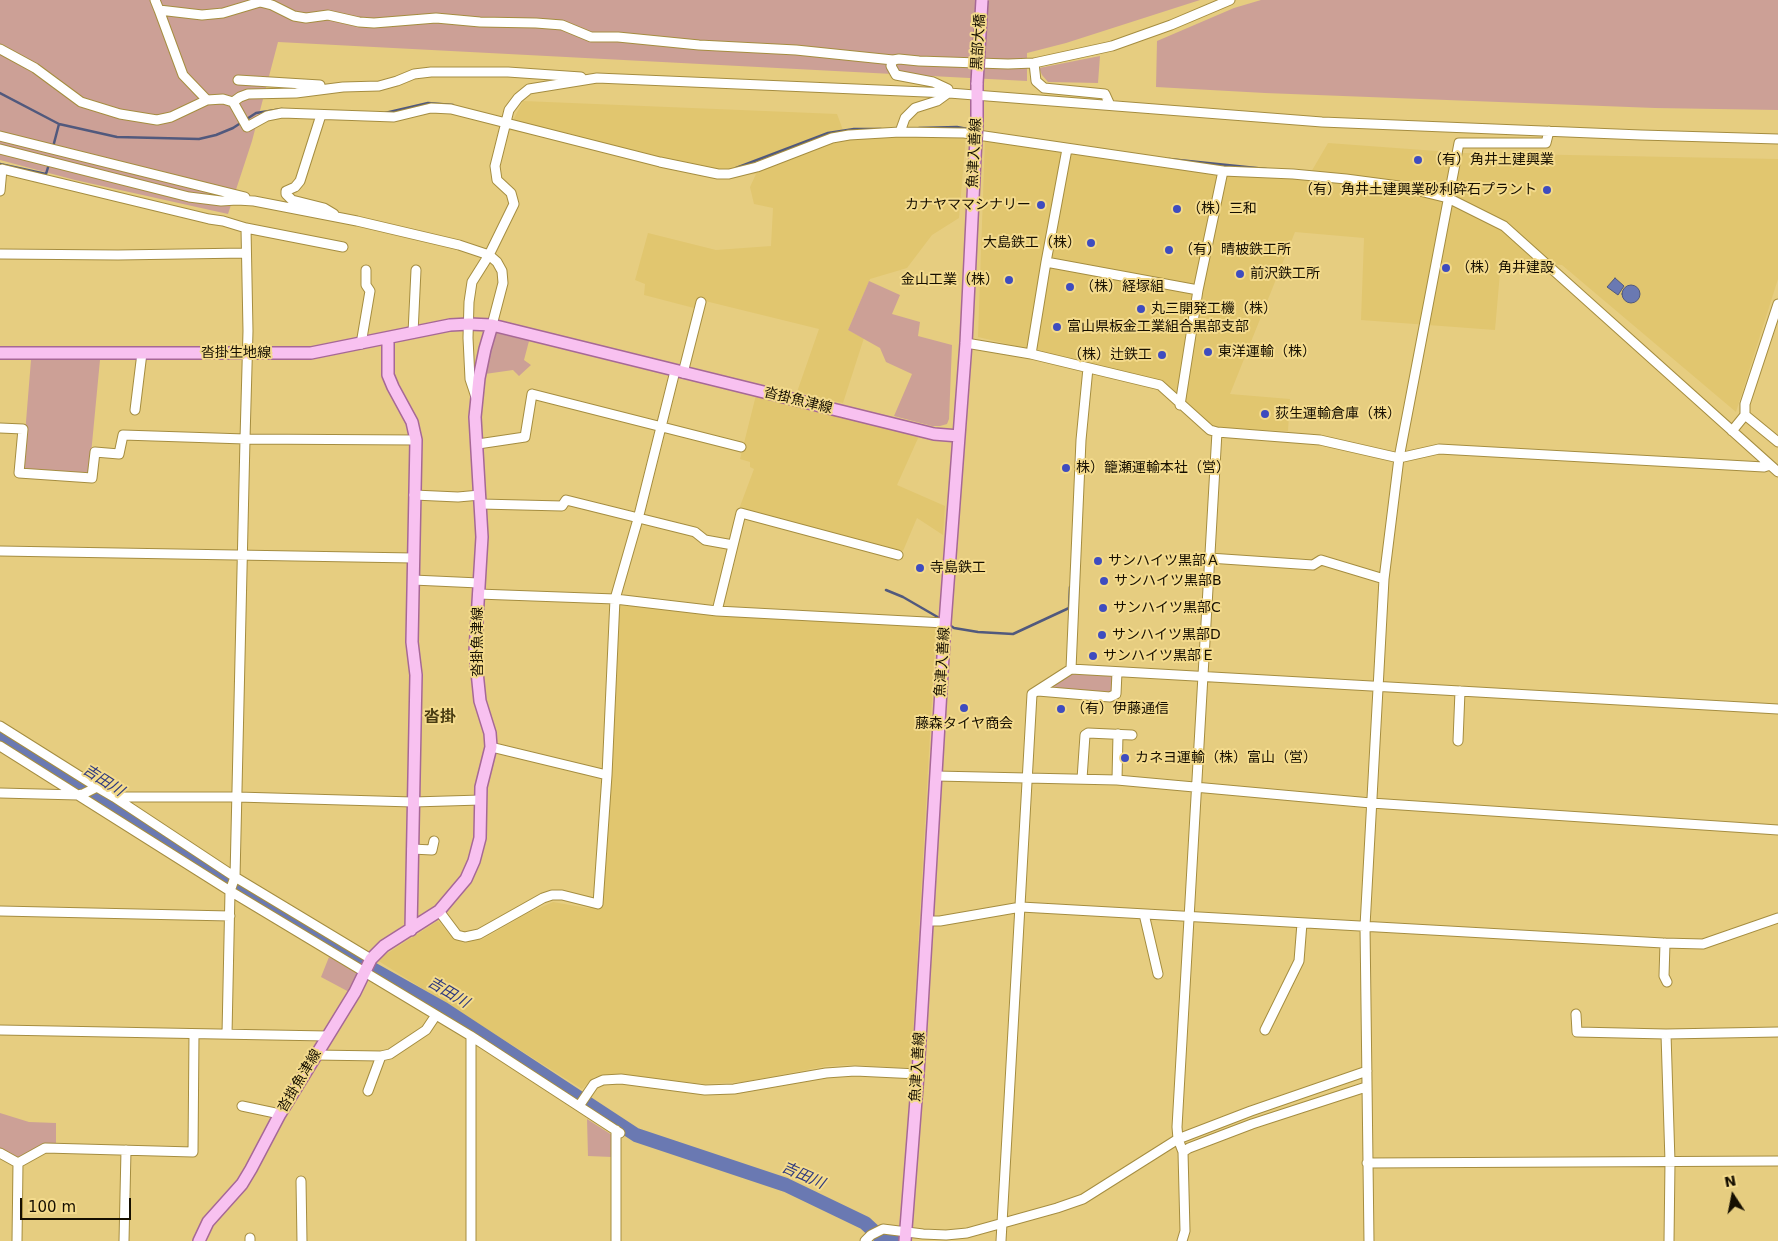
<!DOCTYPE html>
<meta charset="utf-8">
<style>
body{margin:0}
#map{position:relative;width:1778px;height:1241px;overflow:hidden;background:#e6cd80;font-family:"DejaVu Sans",sans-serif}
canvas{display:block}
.north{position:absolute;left:1708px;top:1171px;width:50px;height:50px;-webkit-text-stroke:4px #f3da8c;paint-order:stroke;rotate:349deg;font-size:14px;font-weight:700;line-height:20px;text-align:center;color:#160f00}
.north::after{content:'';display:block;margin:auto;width:18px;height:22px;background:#160f00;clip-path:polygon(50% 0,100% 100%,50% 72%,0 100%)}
.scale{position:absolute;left:20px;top:1198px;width:111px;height:22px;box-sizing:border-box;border:2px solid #160f00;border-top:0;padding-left:6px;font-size:15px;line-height:18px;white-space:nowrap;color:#160f00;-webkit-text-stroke:4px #f3da8c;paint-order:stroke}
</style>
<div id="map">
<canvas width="1778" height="1241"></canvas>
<div class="north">N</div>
<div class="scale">100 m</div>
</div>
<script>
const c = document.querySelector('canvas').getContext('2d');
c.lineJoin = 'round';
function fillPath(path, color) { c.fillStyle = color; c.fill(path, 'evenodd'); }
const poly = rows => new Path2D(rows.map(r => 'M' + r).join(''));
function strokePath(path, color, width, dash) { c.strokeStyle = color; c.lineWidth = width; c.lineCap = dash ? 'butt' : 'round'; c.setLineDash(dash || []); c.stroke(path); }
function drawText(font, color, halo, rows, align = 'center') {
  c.font = font + ' "DejaVu Sans","Noto Sans JP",sans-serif'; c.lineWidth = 4; c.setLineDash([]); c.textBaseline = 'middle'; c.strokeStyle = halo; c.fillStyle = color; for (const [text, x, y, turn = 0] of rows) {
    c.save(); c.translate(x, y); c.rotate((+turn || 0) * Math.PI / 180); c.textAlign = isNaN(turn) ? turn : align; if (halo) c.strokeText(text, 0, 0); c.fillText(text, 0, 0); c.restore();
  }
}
fillPath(poly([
 [523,101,837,114,846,138,966,135,959,218,932,235,907,268,870,279,848,330,864,338,843,403,797,392,819,329,697,299,694,308,644,295,645,284,635,280,648,233,716,250,771,246,773,208,754,204,750,187,756,174,718,177,577,144,508,130],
 [985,139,1307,179,1328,143,1464,153,1778,159,1778,279,1736,412,1562,265,1501,261,1495,330,1361,320,1364,238,1295,232,1230,394,1290,399,1288,431,1214,428,1158,380,978,337],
 [756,395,919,436,897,485,945,506,943,535,917,518,903,551,739,509,754,469,750,467,750,462,740,459],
 [619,605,936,628,911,1068,852,1065,827,1066,743,1082,704,1084,609,1074,594,1077,582,1089,377,960,438,921,453,938,464,943,483,939,528,913,553,902,588,908,603,907,614,737]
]), '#e1c66f');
fillPath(poly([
 [0,0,1200,0,1066,43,1027,53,1027,81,278,42,252,141,228,214,75,180,0,160],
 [1261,0,1778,0,1778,110,1655,108,1265,93,1156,87,1157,41,1234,8],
 [1100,56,1098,83,1048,82,1042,75,1039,68],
 [869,281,900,295,892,314,920,322,918,336,952,345,949,419,947,424,940,426,932,426,894,416,912,374,886,362,880,348,848,330],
 [494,333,497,333,529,341,524,360,531,365,519,376,513,370,485,374],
 [31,360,100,360,89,475,22,471],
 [1071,673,1113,676,1112,690,1107,694,1050,690,1049,687],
 [329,957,358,972,351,993,321,977],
 [0,1113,29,1122,56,1123,56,1146,19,1159,0,1149],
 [587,1119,612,1135,612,1157,588,1156]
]), '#cca096');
const water = poly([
 [1615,278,1624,286,1618,295,1607,287,1615,278],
 '1622 294a9 9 0 1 1 18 0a9 9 0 1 1-18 0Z'
]);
fillPath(water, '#6a79b2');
strokePath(water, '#51597d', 1);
strokePath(poly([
 [0,93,59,124,117,137,199,139,216,135,233,128,256,113,282,109],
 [385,113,428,103,453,105],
 [919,128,957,127,973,130],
 [53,147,59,124],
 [1169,159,1266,169],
 [0,164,46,174,49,164],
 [736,168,828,133,854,129,881,129],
 [886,590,903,597,941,619],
 [948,624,954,628,978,632,1013,634,1069,608,1070,587],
 [884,1241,890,1239]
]), '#51597d', 2.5);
strokePath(poly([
 [0,735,321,940,444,1009,636,1135,786,1185,865,1223,878,1235,896,1241]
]), '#6a79b2', 14);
const minor = poly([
 [155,0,159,10],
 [0,49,35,68,81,102,120,114,157,120,171,117,207,100,223,99,233,102,247,127,267,116,282,113,394,117,431,108,451,109,660,162,718,174,729,174,757,167,832,138,849,135,900,132],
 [1034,63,1036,81,1044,88,1105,94,1110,105],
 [238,80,320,85],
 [948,93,937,101,915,108,905,118,900,132,964,133,1223,171,1293,174,1346,179,1399,186,1448,198,1504,226,1778,472],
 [949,93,948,89,933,82,896,75,891,66,893,60,899,59,919,61,1008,64,1034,63,1112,46,1171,25,1230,0],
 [207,100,183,75,159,10,202,15,223,13,260,2,272,5,294,16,306,18,328,15,359,22,374,23,436,18,480,22,536,23,562,25,591,37,618,37,699,45,796,50,893,60],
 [233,102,240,97,248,94,296,93,343,87,379,86,397,81,414,74,431,72,508,72,581,77],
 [321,115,300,181,295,187,286,191,286,194,292,200,324,208,334,214],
 [0,136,245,197],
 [0,149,189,197,221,201,237,200,254,201,357,221,459,245,489,255,497,262,502,271,503,283,492,325],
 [0,191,2,169,209,219,223,221,246,228,343,247],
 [246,228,248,331,245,439,416,440],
 [0,254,118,255,246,253],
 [1046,262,1198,290],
 [413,333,416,270],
 [966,343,1031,354,1160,385,1210,430,1217,432,1320,440,1399,458,1439,449,1764,467,1770,465],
 [361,344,370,291,366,285,366,270],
 [1031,354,1046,262,1067,149],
 [683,373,701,302],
 [477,400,470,379,468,338,469,302,472,282,489,255,514,204,511,193,497,180,495,166,509,110,518,98,529,89,597,78,949,93,1322,122,1641,135,1778,139],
 [1180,405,1198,290,1223,171],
 [135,410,142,353],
 [1745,415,1778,442],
 [0,428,23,429,19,473,92,478,95,452,119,454,123,435,245,439,235,877,230,891,227,1034],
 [1732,431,1745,415,1745,404,1778,304],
 [478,444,525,437,532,394,741,447],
 [414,495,458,497,480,495],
 [481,504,562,506,566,500,695,532,705,540,733,545],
 [0,551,413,558],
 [1209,558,1313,565,1321,560,1384,579],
 [413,580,479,583],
 [478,594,615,599,717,611,945,623],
 [717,611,741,513,898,555],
 [1071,669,1081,440,1088,368],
 [1038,691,1110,697,1116,694,1117,672],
 [0,726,97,787],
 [1458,741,1460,691],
 [0,746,230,891,471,1036,620,1133],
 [491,747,607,775],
 [936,776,1117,780,1371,803,1778,830],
 [1082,779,1085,735,1088,733,1132,735],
 [1117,780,1118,734],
 [0,793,78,795,83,794,97,787,114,797,237,797,413,802,481,800],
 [114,797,235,877,371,959],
 [412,849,432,850,434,841],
 [0,911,230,916],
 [439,911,457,935,465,937,479,934,543,898,552,895,562,895,598,904,607,775,615,599,638,519,675,371],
 [1144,914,1158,974],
 [927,921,940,921,1021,907,1663,943,1703,944,1778,918],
 [1665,943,1664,976,1667,982],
 [1576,1014,1577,1032,1666,1034,1778,1032],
 [0,1030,327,1036],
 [1265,1030,1299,961,1302,923],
 [1666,1034,1670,1162,1669,1241],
 [471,1036,471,1241],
 [315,1055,381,1056,390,1054,426,1030,436,1015],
 [368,1091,381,1056],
 [242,1106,280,1114],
 [579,1106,594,1084,603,1080,621,1079,705,1090,734,1089,826,1073,855,1071,918,1074],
 [616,1130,616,1241],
 [1183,1152,1189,1148,1252,1124,1366,1087],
 [0,1153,18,1163,17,1241],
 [18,1163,45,1148,193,1152,194,1034],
 [1367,1163,1778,1161],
 [301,1181,302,1241],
 [124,1241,126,1150],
 [250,1241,250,1238],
 [865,1241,871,1235,883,1229,923,1234,946,1235,967,1233,1057,1208,1083,1199,1178,1139,1251,1111,1367,1071],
 [1001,1241,1032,694,1071,669,1778,709],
 [1182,1241,1185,1231,1183,1152,1178,1139,1177,1127,1217,432],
 [1369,1241,1365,926,1384,579,1399,458,1459,143,1546,143,1549,131]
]);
const major = poly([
 [977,83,977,123],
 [388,338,388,375,393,387,412,422,416,440,412,642,416,675,411,930],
 [0,353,311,353,450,325,469,324,492,325,934,434,959,436],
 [199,1241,208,1222,242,1184,251,1169,280,1114,355,992,371,959,384,946,439,911,466,879,474,861,480,838,481,787,491,747,490,733,480,701,475,652,482,537,475,417,479,378,485,349,492,325],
 [905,1241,918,1074,945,623,966,343,975,157]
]);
strokePath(minor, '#a58d40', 11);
strokePath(major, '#a66896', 14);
strokePath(minor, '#fff', 9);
strokePath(major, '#f8c1f0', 11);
const majorBridge = poly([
 [977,83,982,0],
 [975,157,977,123]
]);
strokePath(majorBridge, '#a66896', 14, []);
strokePath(majorBridge, '#f8c1f0', 11);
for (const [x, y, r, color] of [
 [1418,160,5,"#3e4cbf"],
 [1547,190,5,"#3e4cbf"],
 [1041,205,5,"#3e4cbf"],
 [1177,209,5,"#3e4cbf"],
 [1091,243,5,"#3e4cbf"],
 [1169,250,5,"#3e4cbf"],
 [1446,268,5,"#3e4cbf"],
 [1240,274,5,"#3e4cbf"],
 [1009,280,5,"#3e4cbf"],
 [1070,287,5,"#3e4cbf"],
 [1141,309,5,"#3e4cbf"],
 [1057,327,5,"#3e4cbf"],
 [1208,352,5,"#3e4cbf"],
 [1162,355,5,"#3e4cbf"],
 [1265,414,5,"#3e4cbf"],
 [1066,468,5,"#3e4cbf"],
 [1098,561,5,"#3e4cbf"],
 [920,568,5,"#3e4cbf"],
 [1104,581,5,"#3e4cbf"],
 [1103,608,5,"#3e4cbf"],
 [1102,635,5,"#3e4cbf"],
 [1093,656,5,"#3e4cbf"],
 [964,708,5,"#3e4cbf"],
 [1061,709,5,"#3e4cbf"],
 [1125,758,5,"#3e4cbf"]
]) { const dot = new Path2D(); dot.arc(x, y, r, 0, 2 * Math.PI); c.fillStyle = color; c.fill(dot); strokePath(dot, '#f3da8c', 2); }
drawText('14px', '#160f00', '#f3da8c', [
 ["黒部大橋",979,42,-86],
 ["魚津入善線",975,153,-87],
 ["沓掛生地線",236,353],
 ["沓掛魚津線",798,401,14],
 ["沓掛魚津線",478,642,-90],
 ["魚津入善線",943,662,-86],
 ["魚津入善線",918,1067,-86],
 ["沓掛魚津線",300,1081,-59]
]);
drawText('14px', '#160f00', '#f3da8c', [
 ["（有）角井土建興業",1428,160],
 ["（有）角井土建興業砂利砕石プラント",1537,190,"right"],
 ["カナヤママシナリー",1031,205,"right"],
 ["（株）三和",1187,209],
 ["大島鉄工（株）",1081,243,"right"],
 ["（有）晴柀鉄工所",1179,250],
 ["（株）角井建設",1456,268],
 ["前沢鉄工所",1250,274],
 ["金山工業（株）",999,280,"right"],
 ["（株）経塚組",1080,287],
 ["丸三開発工機（株）",1151,309],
 ["富山県板金工業組合黒部支部",1067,327],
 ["東洋運輸（株）",1218,352],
 ["（株）辻鉄工",1152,355,"right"],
 ["荻生運輸倉庫（株）",1275,414],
 ["株）籠瀬運輸本社（営）",1076,468],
 ["サンハイツ黒部Ａ",1108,561],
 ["寺島鉄工",930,568],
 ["サンハイツ黒部B",1114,581],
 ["サンハイツ黒部C",1113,608],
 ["サンハイツ黒部D",1112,635],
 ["サンハイツ黒部Ｅ",1103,656],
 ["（有）伊藤通信",1071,709],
 ["藤森タイヤ商会",964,724,"center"],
 ["カネヨ運輸（株）富山（営）",1135,758]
], 'left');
drawText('italic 15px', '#2d387f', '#f3da8c', [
 ["吉田川",103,781,33],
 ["吉田川",448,993,31],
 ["吉田川",803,1176,24]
]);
drawText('bold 16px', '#483b12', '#f3da8c', [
 ["沓掛",440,718]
]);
</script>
